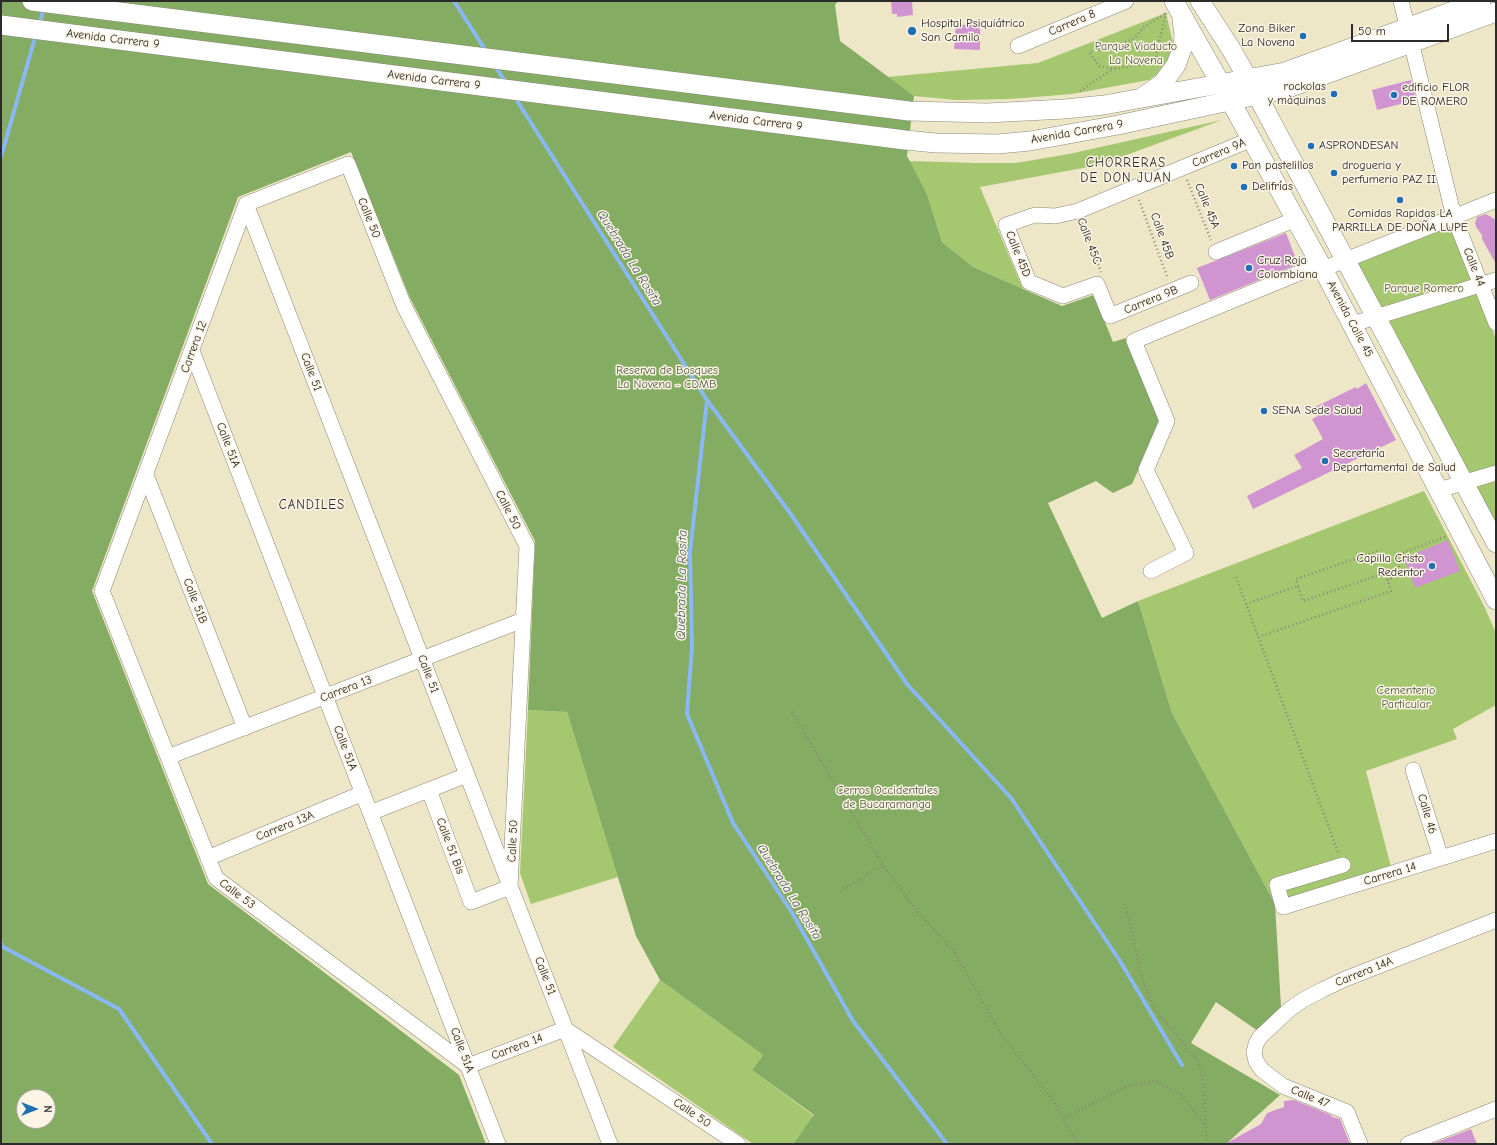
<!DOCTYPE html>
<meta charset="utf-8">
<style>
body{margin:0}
#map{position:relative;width:1497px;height:1145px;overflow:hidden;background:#ede6c7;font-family:"Comic Neue",sans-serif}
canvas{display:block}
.frame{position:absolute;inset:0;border:2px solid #2b2b2b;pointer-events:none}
.north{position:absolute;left:16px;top:1089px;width:40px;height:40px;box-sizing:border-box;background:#fcf5e5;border:1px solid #a8a49b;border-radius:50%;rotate:90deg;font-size:11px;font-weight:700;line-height:16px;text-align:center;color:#2b2b2b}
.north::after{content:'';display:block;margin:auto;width:14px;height:18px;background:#1f6fb2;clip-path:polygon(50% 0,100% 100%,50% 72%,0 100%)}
.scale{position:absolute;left:1351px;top:24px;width:98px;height:18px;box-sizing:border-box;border:2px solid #2b2b2b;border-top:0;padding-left:5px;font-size:12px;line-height:14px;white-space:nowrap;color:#2b2b2b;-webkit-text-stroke:3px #fcf5e5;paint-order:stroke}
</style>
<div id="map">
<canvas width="1497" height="1145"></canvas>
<div class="frame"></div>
<div class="north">N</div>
<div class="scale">50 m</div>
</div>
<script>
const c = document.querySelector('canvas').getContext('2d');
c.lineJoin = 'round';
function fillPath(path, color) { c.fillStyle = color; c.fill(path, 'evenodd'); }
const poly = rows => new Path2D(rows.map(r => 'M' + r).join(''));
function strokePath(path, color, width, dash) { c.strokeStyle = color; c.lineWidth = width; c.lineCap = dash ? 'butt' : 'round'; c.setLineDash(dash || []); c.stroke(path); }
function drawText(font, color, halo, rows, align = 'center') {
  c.font = font + ' "Comic Neue",sans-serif'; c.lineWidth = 3; c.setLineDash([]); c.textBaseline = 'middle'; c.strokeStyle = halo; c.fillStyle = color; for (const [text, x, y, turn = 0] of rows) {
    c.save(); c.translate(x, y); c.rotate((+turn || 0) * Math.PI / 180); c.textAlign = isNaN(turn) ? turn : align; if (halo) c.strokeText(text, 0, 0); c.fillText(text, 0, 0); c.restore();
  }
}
fillPath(poly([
 [1166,13,1173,43,1172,54,1159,73,1149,80,1072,94,1010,99,956,100,914,96,887,77,1038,63],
 [1222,120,1099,165,980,187,1023,289,973,267,942,242,927,194,909,161,976,163,1016,163,1069,154],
 [1451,225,1496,339,1496,532,1355,262],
 [1424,491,1484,606,1496,633,1496,705,1453,729,1457,739,1366,771,1391,867,1275,904,1172,713,1138,601],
 [528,710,567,712,618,877,531,904,520,873],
 [660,980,763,1055,752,1070,814,1116,793,1144,753,1144,613,1047]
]), '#a5c770');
fillPath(poly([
 [1,1,838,1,835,5,840,41,914,96,907,156,927,194,942,242,973,267,1062,306,1094,295,1113,342,1126,338,1160,421,1132,484,1113,493,1096,481,1048,503,1102,618,1138,601,1172,713,1275,904,1281,1007,1258,1031,1216,1002,1191,1043,1280,1095,1226,1144,793,1144,814,1115,752,1070,763,1055,660,980,636,936,567,712,528,710,535,541,410,298,351,152,238,197,92,591,208,884,459,1075,486,1144,1,1144],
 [24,1097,48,1097,48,1121,24,1121]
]), '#84ac62');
strokePath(poly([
 [454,1,486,51],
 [39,26,44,7],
 [495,66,506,83],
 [514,96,707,400,690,552,692,646,687,714,733,823,791,911,853,1021,947,1144],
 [1,157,36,34],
 [707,400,790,513,907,684,1011,798,1120,961,1182,1065],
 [1,943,3,947,119,1009,212,1144]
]), '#89b8f4', 4);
fillPath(poly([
 [891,1,912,1,913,15,897,17,897,14,892,14],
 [968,22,980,23,980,50,954,49,956,24,968,25],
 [1411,80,1416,100,1377,110,1372,90],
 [1486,214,1496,220,1496,264,1482,239,1482,235,1476,227,1475,223,1477,217],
 [1286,233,1298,264,1210,300,1197,268],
 [1366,383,1396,440,1253,509,1247,496,1302,468,1294,455,1323,439,1312,419,1318,416,1313,408,1356,387,1357,389],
 [1448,540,1460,571,1415,588,1404,558],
 [1294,1100,1331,1115,1332,1117,1340,1119,1350,1144,1225,1144,1261,1124,1267,1113,1284,1107,1284,1101],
 [1471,1129,1477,1144,1432,1144]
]), '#d094d1');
const minor = poly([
 [1401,1,1454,217,1496,323],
 [1018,46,1126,1],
 [246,204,610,1144],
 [1216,252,1296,219],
 [1323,269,1496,200],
 [1191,283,1110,316,1097,284,1063,296,1029,282,1006,225,1035,215,1055,216,1078,211,1252,139],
 [1353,324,1496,280],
 [192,351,498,1144],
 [146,475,245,728],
 [1439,490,1496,473],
 [1151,571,1186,553,1146,470,1167,421,1134,341,1321,264],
 [168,757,523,620],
 [1413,770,1441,858],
 [429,790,471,902,510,887,527,546,404,306,348,164,246,204,102,591,216,878,468,1066,565,1029,738,1144],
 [370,813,467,775],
 [208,858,363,793],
 [1343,865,1277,885,1283,907,1496,841],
 [1360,1144,1347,1112,1283,1086,1262,1070,1256,1061,1254,1053,1256,1044,1260,1037,1290,1009,1303,1000,1322,990,1345,979,1496,920],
 [1408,1144,1496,1109]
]);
const major = poly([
 [32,1,909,111,987,113,1065,109,1104,105,1285,72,1481,1],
 [1174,1,1231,102,1323,269,1496,600],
 [1200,1,1231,49,1257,95,1376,317,1496,543],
 [1,25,905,140,936,143,998,144,1030,141,1118,125,1285,89,1496,12],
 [1144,96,1162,84,1176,65,1183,46,1184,36,1182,19]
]);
strokePath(minor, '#8c8879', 16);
strokePath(major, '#8c8879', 20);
strokePath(poly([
 [1166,13,1155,59,1145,64,1113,69,1099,66,1089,52,1118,45,1135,38,1143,28,1166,13],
 [1080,91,1113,69],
 [1187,180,1211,240],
 [1139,200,1168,279],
 [1082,223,1101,272],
 [1236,577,1338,852],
 [1387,580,1402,574,1395,556,1447,536],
 [1298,586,1296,579,1378,551],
 [1246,604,1298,586,1303,601,1385,573,1391,591,1258,637],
 [792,712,883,865,916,910,954,951,1000,1033,1053,1100,1078,1144],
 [840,891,883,865],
 [1125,904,1142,978,1154,1008,1198,1061,1203,1079,1207,1144],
 [1064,1118,1131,1085,1156,1081,1181,1095,1205,1125]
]), '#8c8879', 2.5, [1, 3]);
strokePath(minor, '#fff', 15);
strokePath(major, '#fff', 19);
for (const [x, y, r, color] of [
 [912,31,5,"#1f6fb2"],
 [1303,36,4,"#1f6fb2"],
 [1334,94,4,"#1f6fb2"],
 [1394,95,4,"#1f6fb2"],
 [1311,146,4,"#1f6fb2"],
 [1234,166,4,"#1f6fb2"],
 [1334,173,4,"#1f6fb2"],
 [1244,187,4,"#1f6fb2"],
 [1400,200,4,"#1f6fb2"],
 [1249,268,4,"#1f6fb2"],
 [1264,411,4,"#1f6fb2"],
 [1325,461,4,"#1f6fb2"],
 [1432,566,4,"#1f6fb2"]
]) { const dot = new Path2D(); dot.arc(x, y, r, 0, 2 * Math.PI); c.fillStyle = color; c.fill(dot); strokePath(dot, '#fcf5e5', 1.5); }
drawText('12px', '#2b2b2b', '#fcf5e5', [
 ["Carrera 8",1072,23,-23],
 ["Avenida Carrera 9",113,39,7],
 ["Avenida Carrera 9",434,80,7],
 ["Avenida Carrera 9",756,121,7],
 ["Avenida Carrera 9",1077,132,-10],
 ["Carrera 9A",1219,153,-23],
 ["Calle 45A",1207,206,68],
 ["Calle 50",369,218,68],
 ["Calle 45B",1162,236,70],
 ["Calle 45C",1089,241,69],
 ["Calle 45D",1018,254,68],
 ["Calle 44",1474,267,68],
 ["Carrera 9B",1151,300,-22],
 ["Avenida Calle 45",1350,319,62],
 ["Carrera 12",194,347,-70],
 ["Calle 51",311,372,69],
 ["Calle 51A",228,445,69],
 ["Calle 50",508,510,63],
 ["Calle 51B",195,601,69],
 ["Calle 51",428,674,69],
 ["Carrera 13",346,689,-21],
 ["Calle 51A",345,748,69],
 ["Calle 46",1427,814,73],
 ["Carrera 13A",285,826,-22],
 ["Calle 50",513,841,-87],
 ["Calle 51 Bis",450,846,69],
 ["Carrera 14",1390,874,-17],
 ["Calle 53",237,894,37],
 ["Carrera 14A",1364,972,-22],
 ["Calle 51",545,976,69],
 ["Carrera 14",517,1047,-21],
 ["Calle 51A",462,1050,69],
 ["Calle 47",1310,1097,22],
 ["Calle 50",692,1113,34]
]);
drawText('12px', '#2b2b2b', '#fcf5e5', [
 ["Hospital Psiquiátrico",921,24],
 ["San Camilo",921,38],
 ["Zona Biker",1295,29,"right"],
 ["La Novena",1295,43,"right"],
 ["rockolas",1326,87,"right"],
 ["y màquinas",1326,101,"right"],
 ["edificio FLOR",1402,88],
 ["DE ROMERO",1402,102],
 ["ASPRONDESAN",1319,146],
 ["Pan pastelillos",1242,166],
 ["drogueria y",1342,166],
 ["perfumeria PAZ II",1342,180],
 ["Delifrías",1252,187],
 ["Comidas Rapidas LA",1400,214,"center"],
 ["PARRILLA DE DOÑA LUPE",1400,228,"center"],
 ["Cruz Roja",1257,261],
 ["Colombiana",1257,275],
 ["SENA Sede Salud",1272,411],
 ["Secretaría",1333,454],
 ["Departamental de Salud",1333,468],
 ["Capilla Cristo",1424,559,"right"],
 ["Redentor",1424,573,"right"]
], 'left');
drawText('12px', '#505a40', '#fcf5e5', [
 ["Parque Viaducto",1136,47],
 ["La Novena",1136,61],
 ["Parque Romero",1424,289],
 ["Reserva de Bosques",667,371],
 ["La Novena - CDMB",667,385],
 ["Cementerio",1406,691],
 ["Particular",1406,705],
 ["Cerros Occidentales",887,791],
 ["de Bucaramanga",887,805]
]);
c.letterSpacing = '1px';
drawText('13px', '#2b2b2b', '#fcf5e5', [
 ["CHORRERAS",1126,163],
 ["DE DON JUAN",1126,178],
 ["CANDILES",312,505]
]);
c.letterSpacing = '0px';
drawText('italic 13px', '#475567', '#fcf5e5', [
 ["Quebrada La Rosita",629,258,58],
 ["Quebrada La Rosita",682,585,-89],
 ["Quebrada La Rosita",789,892,58]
]);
</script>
